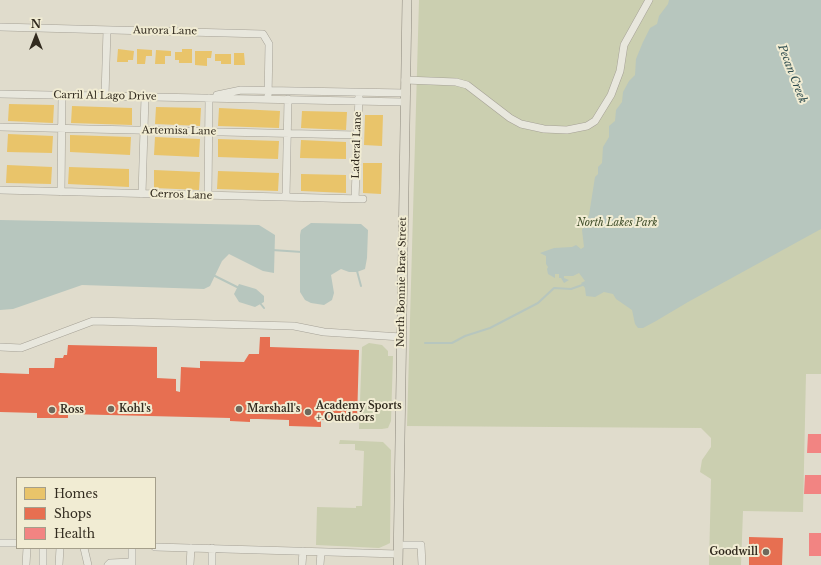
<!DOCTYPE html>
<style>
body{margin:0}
#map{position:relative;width:821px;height:565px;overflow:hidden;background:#e0dccc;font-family:"Libre Baskerville",serif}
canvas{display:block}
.legend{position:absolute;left:16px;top:477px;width:140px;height:72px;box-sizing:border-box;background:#f1ecd3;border:1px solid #a59f8b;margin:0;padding:5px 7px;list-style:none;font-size:12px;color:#322b1f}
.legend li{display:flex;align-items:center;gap:8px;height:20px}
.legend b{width:20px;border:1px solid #a59f8b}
.north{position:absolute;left:16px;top:16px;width:40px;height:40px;-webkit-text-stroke:3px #f1ecd3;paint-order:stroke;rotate:0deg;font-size:11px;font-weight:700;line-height:16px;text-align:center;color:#322b1f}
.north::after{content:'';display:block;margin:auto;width:14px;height:18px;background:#322b1f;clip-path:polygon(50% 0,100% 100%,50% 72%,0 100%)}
</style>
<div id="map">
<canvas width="821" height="565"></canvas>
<ul class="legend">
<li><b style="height:11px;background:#e9c46a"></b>Homes</li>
<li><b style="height:11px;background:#e76f51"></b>Shops</li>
<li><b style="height:11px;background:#f28482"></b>Health</li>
</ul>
<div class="north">N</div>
</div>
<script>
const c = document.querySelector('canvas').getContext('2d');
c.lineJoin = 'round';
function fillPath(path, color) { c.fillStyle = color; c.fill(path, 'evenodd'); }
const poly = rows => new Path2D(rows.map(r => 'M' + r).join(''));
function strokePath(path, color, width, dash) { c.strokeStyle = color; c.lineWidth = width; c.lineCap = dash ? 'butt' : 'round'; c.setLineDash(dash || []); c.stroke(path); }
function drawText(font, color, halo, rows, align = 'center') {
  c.font = font + ' "Libre Baskerville",serif'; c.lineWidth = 4; c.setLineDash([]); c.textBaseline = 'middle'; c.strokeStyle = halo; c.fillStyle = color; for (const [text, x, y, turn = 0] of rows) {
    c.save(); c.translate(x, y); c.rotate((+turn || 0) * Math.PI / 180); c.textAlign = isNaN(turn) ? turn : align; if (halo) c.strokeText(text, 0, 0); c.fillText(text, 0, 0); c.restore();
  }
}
fillPath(poly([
 [419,0,821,0,821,374,806,374,803,512,743,511,741,565,709,565,711,479,700,472,702,460,711,447,711,438,701,428,407,426],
 [369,343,382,345,388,351,388,356,393,356,391,421,388,428,382,429,359,429,362,347],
 [340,440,383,442,391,450,390,543,386,545,379,548,316,545,317,507,356,508,356,506,362,506,364,451,355,450,355,444,339,444]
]), '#cbcfb0');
fillPath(poly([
 [669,0,821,0,821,229,688,302,656,321,643,328,638,328,635,324,632,310,616,299,613,294,604,292,595,297,586,296,585,288,581,283,585,281,579,273,573,276,564,276,564,278,569,280,564,283,561,278,559,278,559,274,555,274,555,278,548,274,547,269,548,267,546,264,546,256,540,253,554,248,572,247,576,245,581,249,584,247,582,230,589,215,595,177,598,174,598,167,602,163,603,147,609,137,609,126,615,121,616,110,622,102,623,92,629,81,635,75,636,59,643,42,650,28,657,24,659,16,668,4],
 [0,220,259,225,275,235,274,273,263,271,229,254,222,261,210,286,204,289,82,285,13,309,0,310],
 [311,223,361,224,368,230,367,258,365,269,357,272,349,272,341,269,331,275,334,293,332,300,324,305,311,303,305,300,300,292,300,235,301,230],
 [239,284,256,289,264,296,264,302,255,307,239,302,234,294]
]), '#b7c6be');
fillPath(poly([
 [118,49,134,51,133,60,128,60,128,62,117,62],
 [137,49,152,50,152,56,146,56,145,64,137,64],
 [182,49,192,49,192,63,179,63,179,60,175,60,175,52,182,52],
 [156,50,171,51,171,56,165,56,165,64,155,64],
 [195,51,212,51,211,58,207,58,207,66,195,65],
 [234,53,244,53,245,65,234,65],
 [215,54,231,54,231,64,221,64,221,61,215,61],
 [9,104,54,105,53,123,8,121],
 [72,106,132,108,132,125,71,123],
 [156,107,201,108,200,126,155,124],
 [219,108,280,111,279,128,218,126],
 [302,111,347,112,346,130,301,128],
 [365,115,383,115,382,146,364,145],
 [8,134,53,136,52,153,7,152],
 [70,135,131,137,130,155,70,152],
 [155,137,200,139,199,157,154,155],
 [218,139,279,141,278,159,218,157],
 [301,140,346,142,346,159,300,158],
 [363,163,382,163,381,194,363,193],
 [7,165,52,167,51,184,6,183],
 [69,167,129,169,129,187,68,184],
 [154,170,200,172,199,190,154,188],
 [218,171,279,173,278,191,217,189],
 [301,174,346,175,346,193,301,191]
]), '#e9c46a');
fillPath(poly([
 [260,337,270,337,270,347,359,350,357,421,321,420,321,427,289,426,289,420,258,419,250,419,250,422,230,421,230,418,68,414,68,418,37,418,37,413,0,412,0,373,29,374,29,368,54,368,55,358,63,358,64,355,67,355,68,345,157,347,157,378,176,379,176,391,180,392,181,367,200,368,200,361,244,362,249,354,259,354],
 [749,537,783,538,782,565,749,565]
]), '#e76f51');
fillPath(poly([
 [808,434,821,434,821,453,807,453],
 [805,475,821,475,821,494,804,494],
 [809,533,821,533,821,556,809,556]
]), '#f28482');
strokePath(poly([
 [272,250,302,252],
 [357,271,361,286],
 [213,275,239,288],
 [260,303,264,308],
 [425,343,452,343,465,336,490,328,538,303,554,288,571,289,585,284]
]), '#b7c6be', 2);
const minor = poly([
 [0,27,263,34,269,44,268,99],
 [405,80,456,82,467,85,510,118,521,124,544,129,567,130,587,126,595,121,611,95,620,71,624,45,649,0],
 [0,94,405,102],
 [217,95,241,90,405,93],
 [105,96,107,30],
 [0,127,357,135],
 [0,190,363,199],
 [61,192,62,95],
 [142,194,145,97],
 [208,195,209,98],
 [286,197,288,99],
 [355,199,359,96],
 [0,347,21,348,93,321,294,326,324,332,401,337],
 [0,543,17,543],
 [398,545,421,545,422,565],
 [155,547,398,554],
 [84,548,88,565],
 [26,565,27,548],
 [43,565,43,548],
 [59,565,60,548],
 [108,565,110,563,132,562],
 [132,565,132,548],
 [190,565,191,548],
 [212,565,212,548],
 [302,565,303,551],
 [320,565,321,552]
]);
const major = poly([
 [398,565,407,0]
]);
strokePath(minor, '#a5a196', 8);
strokePath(major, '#8b877c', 10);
strokePath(minor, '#e8e7dd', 7);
strokePath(major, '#e0ddcf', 9);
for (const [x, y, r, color] of [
 [111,409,4,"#6f695c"],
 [239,409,4,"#6f695c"],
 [52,410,4,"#6f695c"],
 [308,412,4,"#6f695c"],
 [766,552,4,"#6f695c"]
]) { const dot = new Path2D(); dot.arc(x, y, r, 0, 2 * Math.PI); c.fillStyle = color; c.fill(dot); strokePath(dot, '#f1ecd3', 1.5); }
drawText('10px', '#322b1f', '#f1ecd3', [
 ["Aurora Lane",165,31,1],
 ["Carril Al Lago Drive",105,96,1],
 ["Artemisa Lane",179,131,1],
 ["Laderal Lane",357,145,-88],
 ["Cerros Lane",181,195,2],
 ["North Bonnie Brae Street",402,282,-89]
]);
drawText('italic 10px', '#3e4c28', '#f1ecd3', [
 ["North Lakes Park",617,223]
]);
drawText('bold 10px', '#322b1f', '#f1ecd3', [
 ["Academy Sports",316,406],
 ["+ Outdoors",316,418],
 ["Kohl's",119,409],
 ["Marshall's",247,409],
 ["Ross",60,410],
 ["Goodwill",758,552,"right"]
], 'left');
drawText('italic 11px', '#304e50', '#f1ecd3', [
 ["Pecan Creek",792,74,69]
]);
</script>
